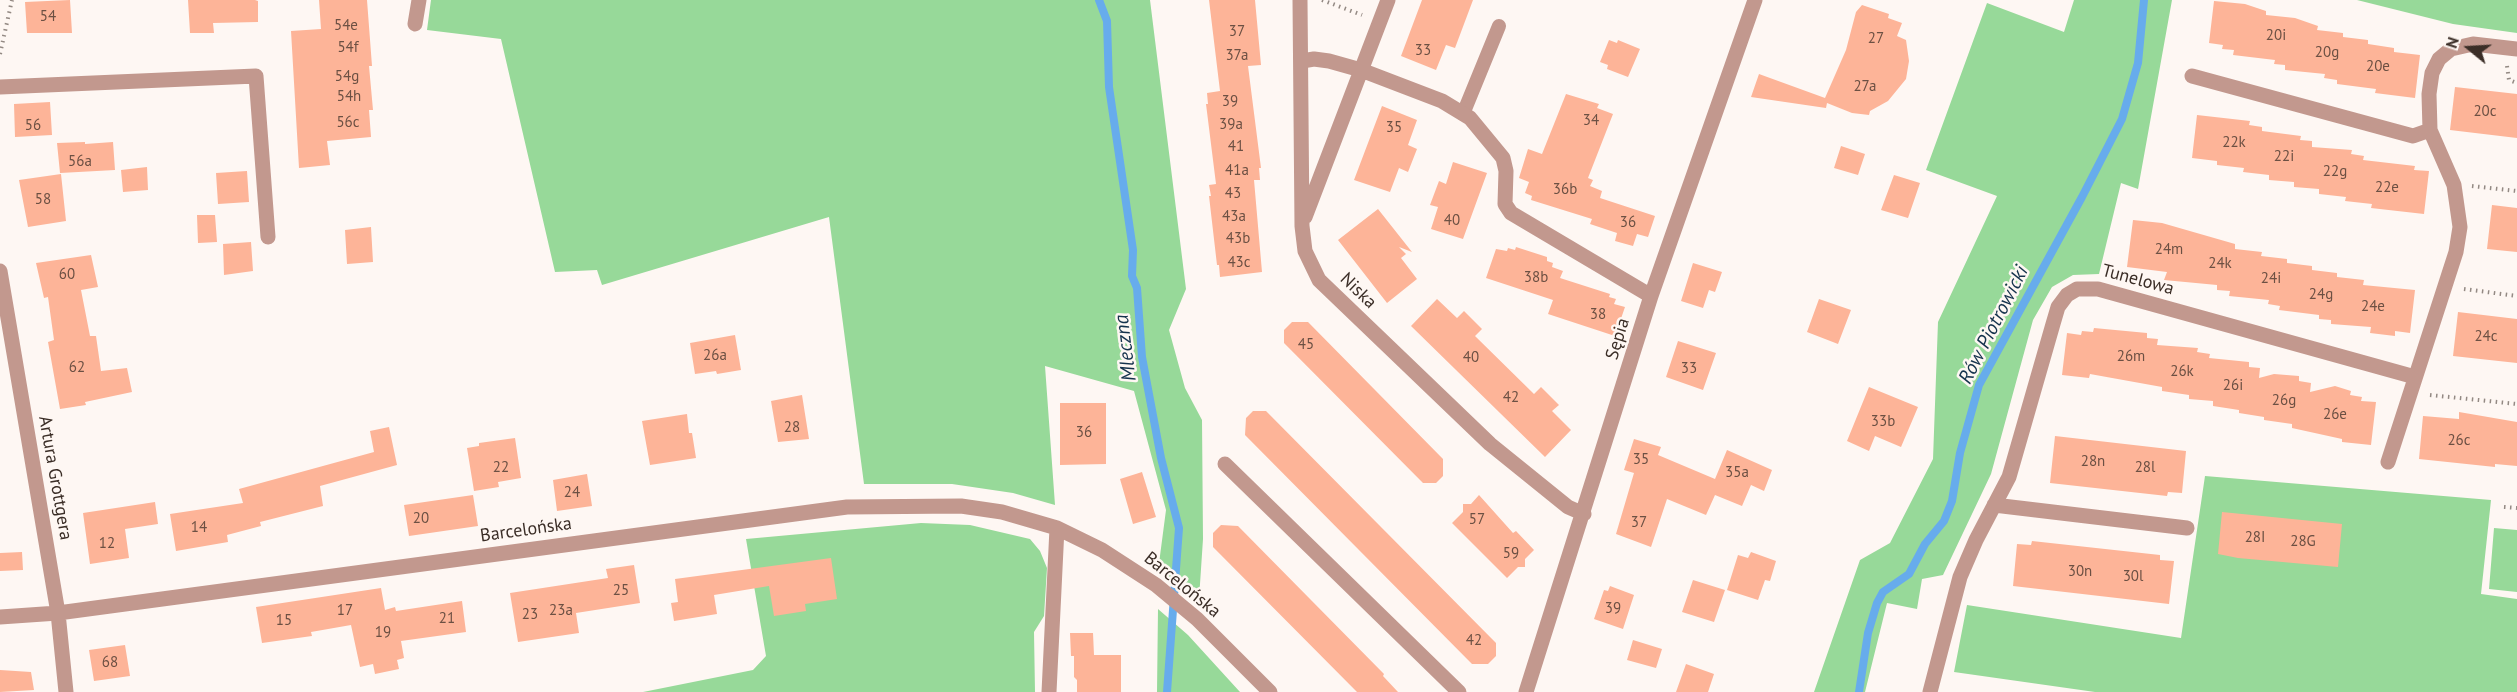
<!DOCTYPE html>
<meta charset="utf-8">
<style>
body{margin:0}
#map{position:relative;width:2517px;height:692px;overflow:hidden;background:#fef7f3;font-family:"PT Sans",sans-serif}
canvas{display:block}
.north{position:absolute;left:2439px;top:18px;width:60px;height:60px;-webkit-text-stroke:4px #fef7f3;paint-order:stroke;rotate:288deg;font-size:16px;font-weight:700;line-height:24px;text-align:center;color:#3b2e27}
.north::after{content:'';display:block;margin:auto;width:21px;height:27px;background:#3b2e27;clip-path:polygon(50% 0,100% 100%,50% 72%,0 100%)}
</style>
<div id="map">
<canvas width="2517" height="692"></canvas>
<div class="north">N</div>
</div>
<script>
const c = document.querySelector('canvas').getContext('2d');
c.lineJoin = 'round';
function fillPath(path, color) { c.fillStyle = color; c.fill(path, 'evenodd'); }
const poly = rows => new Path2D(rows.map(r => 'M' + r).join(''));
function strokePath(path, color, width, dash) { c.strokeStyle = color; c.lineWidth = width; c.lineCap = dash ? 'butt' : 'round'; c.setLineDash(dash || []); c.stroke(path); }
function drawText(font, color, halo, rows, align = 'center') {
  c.font = font + ' "PT Sans",sans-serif'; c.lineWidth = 5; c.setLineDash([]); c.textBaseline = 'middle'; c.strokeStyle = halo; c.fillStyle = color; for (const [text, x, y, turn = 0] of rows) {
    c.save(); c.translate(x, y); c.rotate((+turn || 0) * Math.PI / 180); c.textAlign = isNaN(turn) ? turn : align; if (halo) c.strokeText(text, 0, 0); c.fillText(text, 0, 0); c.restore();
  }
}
fillPath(poly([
 [431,0,1150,0,1186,289,1169,330,1185,388,1202,420,1203,539,1199,599,1158,571,1166,510,1134,391,1045,366,1055,505,1013,493,952,484,864,484,829,217,602,285,597,270,555,272,501,39,427,30],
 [2074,0,2172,0,2138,189,2121,183,2099,274,2073,275,2052,287,2033,320,1991,474,1943,575,1922,579,1917,609,1887,603,1865,692,1814,692,1860,560,1890,543,1933,459,1938,322,1997,196,1926,170,1987,3,2064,32],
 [2357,0,2517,0,2517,33,2453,24],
 [2205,476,2491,500,2481,594,2517,599,2517,692,2095,692,1954,672,1967,605,2181,638],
 [921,523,970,525,1030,539,1040,551,1047,568,1044,616,1034,632,1035,692,643,692,753,670,766,656,746,539],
 [2494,528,2517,530,2517,592,2489,589],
 [1158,609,1188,635,1240,692,1157,692]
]), '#97d999');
strokePath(poly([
 [1099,0,1107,21,1109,87,1133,250,1132,276,1137,288,1142,357,1161,458,1179,528,1167,692],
 [1859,692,1868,633,1877,603,1883,592,1909,574,1925,544,1944,521,1952,501,1960,453,1979,385,2082,197,2122,119,2138,63,2144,0]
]), '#67acec', 8);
fillPath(poly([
 [70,0,72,33,27,33,25,2],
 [188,0,255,0,258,1,258,22,213,23,214,33,190,33],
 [319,0,367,0,372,66,369,66,373,110,369,110,371,137,327,141,330,165,299,168,291,31,321,29],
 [1209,0,1255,0,1261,65,1248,66,1261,168,1259,168,1260,180,1254,180,1262,272,1220,277,1219,265,1217,265,1209,196,1211,196,1209,185,1216,184,1206,104,1208,104,1207,93,1220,91],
 [1422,0,1473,0,1455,48,1446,45,1436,70,1401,56],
 [2214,1,2245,4,2266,11,2266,15,2295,18,2318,26,2317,30,2343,33,2343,37,2368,40,2368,44,2394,48,2394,52,2420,55,2415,98,2375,93,2376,89,2337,84,2337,80,2324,78,2325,74,2285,70,2285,65,2274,64,2275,60,2233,55,2234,50,2222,49,2223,45,2209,43],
 [1862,5,1889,14,1888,18,1902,23,1897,36,1906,40,1909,61,1906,79,1888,101,1870,111,1869,115,1852,113,1827,103,1826,108,1751,97,1759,74,1825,98,1846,50,1856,12],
 [1609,40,1617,43,1618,40,1640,49,1628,77,1607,69,1608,65,1600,62],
 [2455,87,2517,94,2517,138,2450,130],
 [1566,94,1599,104,1597,108,1613,114,1588,178,1593,180,1590,186,1602,191,1600,198,1655,216,1648,237,1637,234,1633,246,1615,241,1617,233,1590,224,1592,219,1531,200,1532,196,1525,193,1529,182,1519,178,1528,149,1542,154],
 [50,102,52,135,15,137,14,104],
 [1382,106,1417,120,1408,145,1417,149,1408,172,1399,168,1390,192,1354,180],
 [2197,115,2250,121,2249,125,2262,127,2262,131,2301,136,2300,140,2312,141,2312,147,2352,150,2351,154,2364,156,2363,160,2415,166,2414,170,2429,171,2424,214,2371,208,2372,204,2345,201,2346,197,2319,194,2319,189,2294,187,2294,182,2269,180,2269,175,2243,172,2244,168,2217,165,2217,161,2192,158],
 [85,142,85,144,113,142,115,170,60,173,57,143],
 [1841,146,1865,154,1858,175,1834,168],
 [1453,162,1487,173,1463,239,1431,229,1438,207,1430,205,1439,181,1446,184],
 [147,167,148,190,123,192,121,170],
 [247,171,249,202,218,204,216,173],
 [61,174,66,221,28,227,19,180],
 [1894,175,1920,183,1908,218,1881,210],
 [2492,205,2517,208,2517,252,2487,249],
 [1378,209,1412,252,1399,247,1406,254,1401,258,1417,279,1387,303,1338,240],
 [197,215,215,215,217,242,198,243],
 [2133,220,2162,223,2235,244,2235,249,2262,252,2261,256,2287,259,2287,263,2312,266,2312,270,2337,273,2337,277,2364,280,2363,285,2415,290,2410,333,2395,331,2395,336,2370,333,2371,327,2331,324,2331,320,2319,319,2319,315,2279,310,2280,306,2268,304,2269,300,2229,296,2230,291,2217,290,2217,285,2164,280,2167,272,2127,267],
 [371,227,373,262,347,264,345,230],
 [251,242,253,271,224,275,223,244],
 [1516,247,1547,257,1547,261,1553,263,1552,267,1563,271,1560,278,1610,294,1609,297,1616,299,1614,304,1625,307,1615,336,1548,314,1553,300,1486,278,1496,249,1507,251,1508,248,1515,250],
 [91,255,98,287,81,290,90,336,96,336,101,371,127,368,132,392,85,402,86,405,60,409,48,342,54,340,48,297,44,298,36,263],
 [1693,263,1722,272,1715,292,1709,290,1703,308,1681,301],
 [1437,299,1457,318,1464,311,1482,329,1475,336,1534,394,1541,387,1559,405,1552,411,1571,430,1545,457,1411,326],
 [1819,299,1851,310,1838,344,1807,332],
 [2458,312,2517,319,2517,363,2453,356],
 [1292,322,1308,322,1443,459,1443,476,1436,483,1423,483,1284,343,1284,330],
 [2094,328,2147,333,2147,338,2158,339,2157,345,2198,348,2197,352,2210,354,2209,358,2249,362,2249,367,2260,368,2259,378,2274,374,2299,376,2299,381,2311,383,2310,392,2335,386,2351,391,2350,395,2362,397,2361,401,2376,402,2371,445,2342,442,2342,439,2292,428,2292,424,2264,420,2264,417,2239,413,2239,410,2213,406,2213,401,2189,399,2189,395,2162,391,2162,387,2090,374,2089,378,2062,375,2067,333,2081,335,2082,331,2093,332],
 [735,335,741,370,717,374,716,371,695,374,690,343],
 [1678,341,1716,353,1703,390,1666,377],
 [1869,387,1918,407,1901,447,1875,436,1869,451,1847,441],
 [802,395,809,439,778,442,771,401],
 [1060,403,1106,403,1106,464,1060,465],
 [1253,411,1266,411,1496,643,1496,656,1488,664,1472,664,1245,435,1246,418],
 [2459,412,2517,422,2517,466,2495,464,2495,467,2419,459,2423,416,2459,419],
 [687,414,689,433,692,433,696,458,650,465,642,421],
 [389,427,397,465,320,486,323,506,260,522,261,526,227,535,228,542,176,551,170,514,243,503,239,489,374,452,370,431],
 [2055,436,2186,451,2182,493,2168,492,2167,496,2050,483],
 [515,438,521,478,498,482,499,487,474,491,467,448,479,446,479,443],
 [1634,439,1661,447,1658,455,1715,479,1727,450,1772,470,1764,491,1751,485,1742,506,1715,495,1706,515,1667,499,1651,547,1616,534,1634,473,1624,470],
 [1142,472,1156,517,1133,524,1120,479],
 [587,474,592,506,557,511,553,480],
 [473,495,478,526,409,536,404,505],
 [1479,495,1513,533,1516,531,1534,550,1525,559,1525,567,1518,567,1507,578,1452,523,1463,512,1463,504,1471,504],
 [155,502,158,524,125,529,129,558,90,564,83,513],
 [2222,512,2342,524,2338,567,2238,558,2218,554],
 [1221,525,1238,526,1384,674,1383,676,1398,692,1357,692,1213,547,1213,533],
 [2032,541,2160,555,2160,560,2174,561,2169,604,2013,586,2017,544,2031,545],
 [22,552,23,570,0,571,0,553],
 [1751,552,1776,561,1770,581,1765,580,1758,600,1727,590,1738,555,1748,558],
 [831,558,837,599,805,604,806,611,774,616,769,586,714,595,717,614,674,621,671,603,678,602,675,579],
 [634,565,640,603,576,613,579,633,518,642,510,593,608,578,606,569],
 [1693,580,1725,590,1714,622,1682,612],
 [1610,586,1634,595,1623,629,1594,619,1604,590,1608,591],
 [381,588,385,610,395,607,396,611,462,601,466,632,401,641,404,658,397,660,399,669,375,674,373,664,360,667,351,625,311,632,312,636,262,643,256,607],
 [1070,633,1093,633,1094,655,1121,655,1121,692,1077,692,1077,680,1074,677,1074,656,1071,656],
 [1633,640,1662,649,1656,668,1627,660],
 [125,645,130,676,94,681,89,650],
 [1686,664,1714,674,1708,692,1676,692],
 [0,670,31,672,34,690,0,692]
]), '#fdb498');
strokePath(poly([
 [1322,0,1362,15],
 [0,54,12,0],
 [2507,66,2509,80,2517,83],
 [2472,186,2517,191],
 [2464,289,2517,296],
 [2430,395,2517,404],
 [2504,507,2517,508]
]), '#938983', 4, [1.5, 4.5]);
strokePath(poly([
 [1463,114,1499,26]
]), '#c2988e', 14);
strokePath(poly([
 [1300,0,1302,226,1305,251,1319,280,1490,444,1568,507,1584,514],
 [415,24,419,0],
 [1302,61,1314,59,1329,61,1361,70,1442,101,1470,118,1503,158,1506,171,1505,204,1511,213,1651,296],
 [2192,76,2413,136,2430,130],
 [0,87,256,76,268,237],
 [1305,217,1388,0],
 [0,271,58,613,66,692],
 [2388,462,2456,252,2460,227,2454,185,2430,130,2429,94,2432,73,2439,59,2451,49,2473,44,2517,49],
 [1225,464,1459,692],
 [1994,505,2187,528],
 [0,617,58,613,847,507,961,506,1002,512,1057,528,1102,550,1156,585,1197,619,1270,692],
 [1049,692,1057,528],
 [1526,692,1651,296,1755,0],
 [1930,692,1960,577,1976,540,2009,477,2053,324,2058,307,2067,295,2077,289,2098,289,2415,377]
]), '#c2988e', 15);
drawText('15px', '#6c5043', null, [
 ["54",48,17],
 ["54e",346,26],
 ["37",1237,32],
 ["20i",2276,36],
 ["27",1876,39],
 ["54f",348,48],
 ["33",1423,51],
 ["20g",2327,53],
 ["37a",1237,56],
 ["20e",2378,67],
 ["54g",347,77],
 ["27a",1865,87],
 ["54h",349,97],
 ["39",1230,102],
 ["20c",2485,112],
 ["34",1591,121],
 ["56c",348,123],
 ["39a",1231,125],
 ["56",33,126],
 ["35",1394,128],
 ["22k",2234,143],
 ["41",1236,147],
 ["22i",2284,157],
 ["56a",80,162],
 ["41a",1237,171],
 ["22g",2335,172],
 ["22e",2387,188],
 ["36b",1565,190],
 ["43",1233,194],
 ["58",43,200],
 ["43a",1234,217],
 ["40",1452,221],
 ["36",1628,223],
 ["43b",1238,239],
 ["24m",2169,250],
 ["43c",1239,263],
 ["24k",2220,264],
 ["60",67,275],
 ["38b",1536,278],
 ["24i",2271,279],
 ["24g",2321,295],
 ["24e",2373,307],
 ["38",1598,315],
 ["24c",2486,337],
 ["45",1306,345],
 ["26a",715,356],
 ["26m",2131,357],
 ["40",1471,358],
 ["62",77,368],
 ["33",1689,369],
 ["26k",2182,372],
 ["26i",2233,386],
 ["42",1511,398],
 ["26g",2284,401],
 ["26e",2335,415],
 ["33b",1883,422],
 ["28",792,428],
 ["36",1084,433],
 ["26c",2459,441],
 ["35",1641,460],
 ["28n",2093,462],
 ["22",501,468],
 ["28l",2145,468],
 ["35a",1737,473],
 ["24",572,493],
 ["20",421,519],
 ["57",1477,520],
 ["37",1639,523],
 ["14",199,528],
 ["28I",2255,538],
 ["28G",2303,542],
 ["12",107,544],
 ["59",1511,554],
 ["30n",2080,572],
 ["30l",2133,577],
 ["25",621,591],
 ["39",1613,609],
 ["17",345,611],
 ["23a",561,611],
 ["23",530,615],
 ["21",447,619],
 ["15",284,621],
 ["19",383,633],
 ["42",1474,641],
 ["68",110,663]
]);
drawText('18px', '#3b2e27', '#fef7f3', [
 ["Tunelowa",2138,280,15],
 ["Niska",1358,291,44],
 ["Sępia",1618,339,-73],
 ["Artura Grottgera",55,478,80],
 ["Barcelońska",526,530,-8],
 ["Barcelońska",1182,585,39]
]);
drawText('italic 20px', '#15324c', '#fef7f3', [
 ["Rów Piotrowicki",1994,325,-63],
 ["Mleczna",1126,348,-97]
]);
</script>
